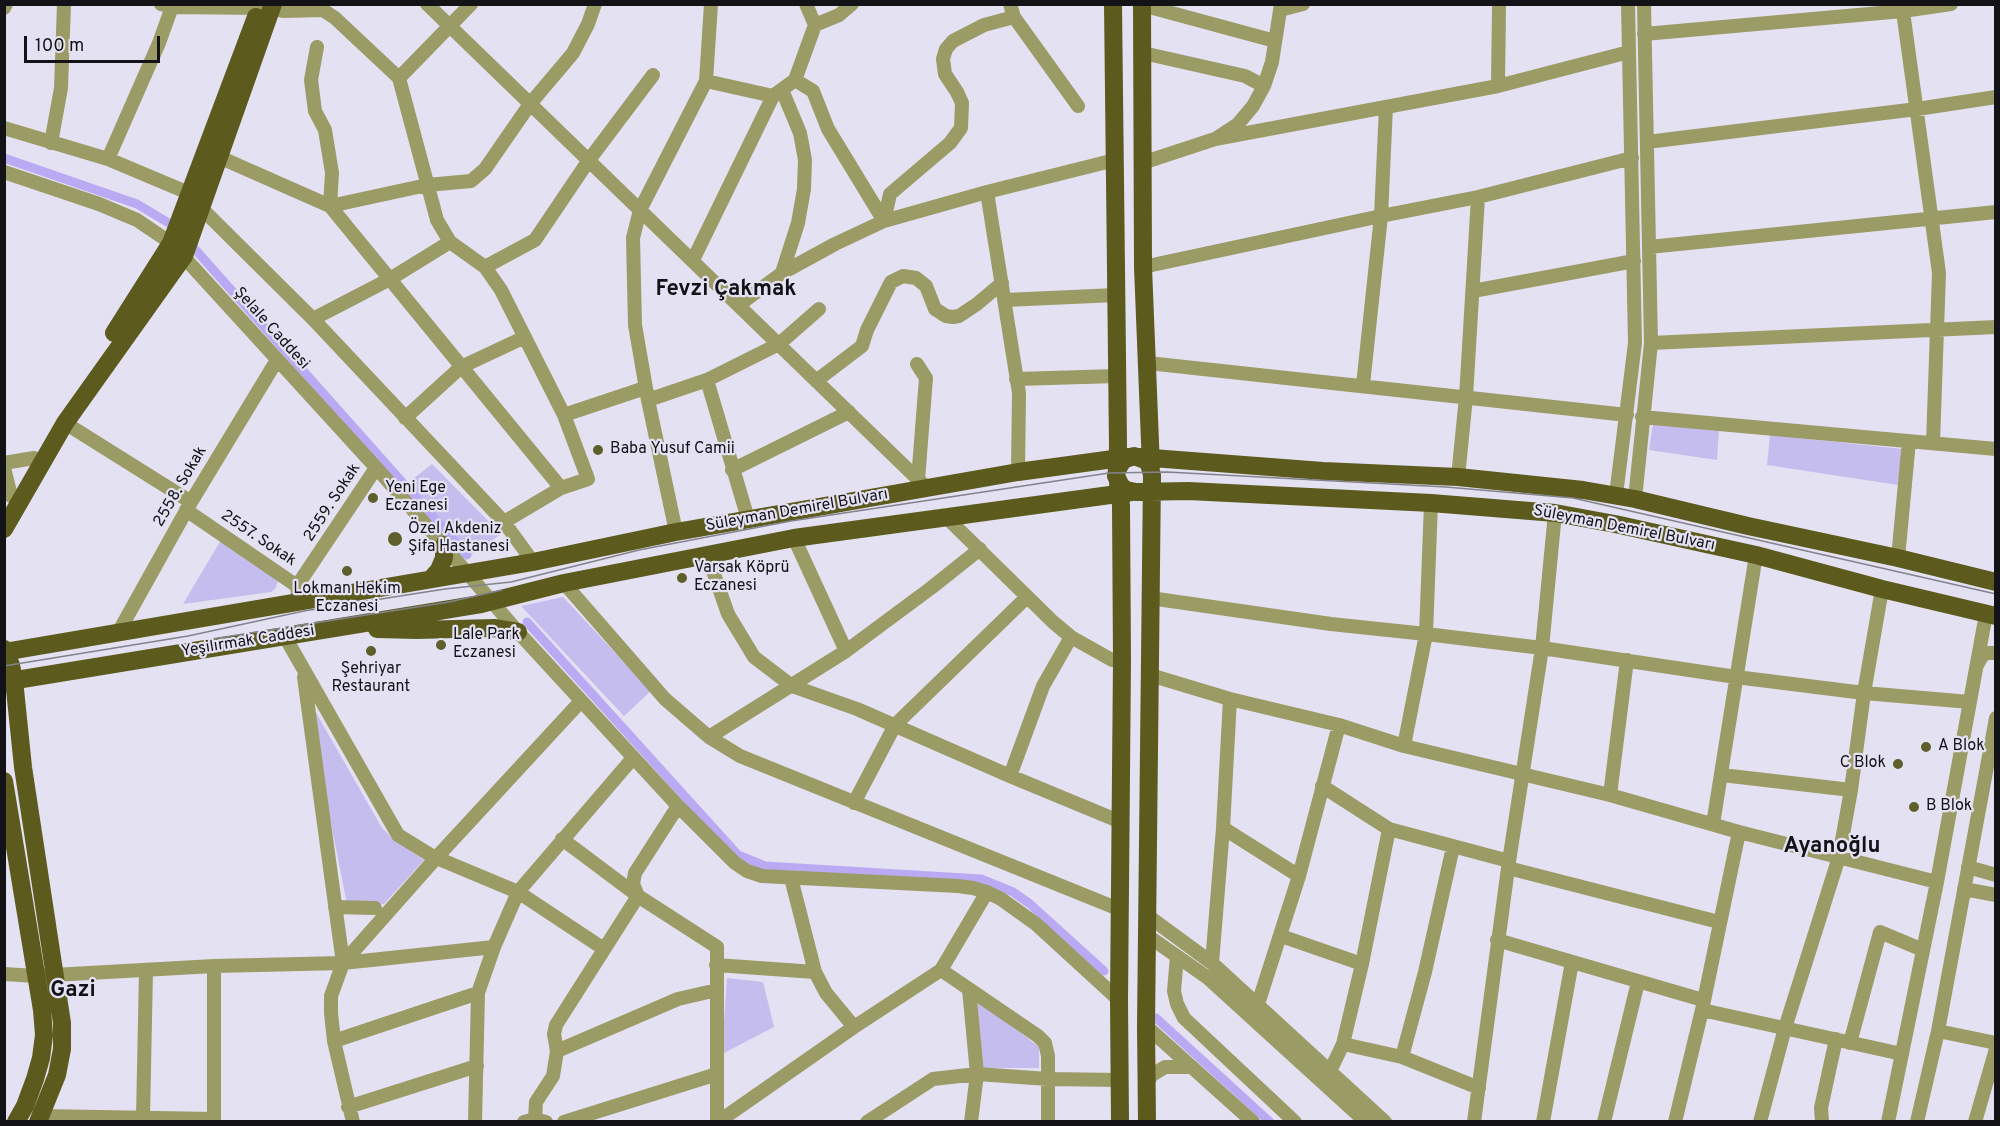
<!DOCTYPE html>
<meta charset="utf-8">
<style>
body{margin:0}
#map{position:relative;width:2000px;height:1126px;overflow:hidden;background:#e4e1f2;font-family:Overpass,sans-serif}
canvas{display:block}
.frame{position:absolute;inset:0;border:6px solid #131217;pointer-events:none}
.scale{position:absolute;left:24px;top:36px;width:136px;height:27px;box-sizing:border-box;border:3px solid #131217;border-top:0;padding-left:8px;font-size:18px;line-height:21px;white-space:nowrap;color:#131217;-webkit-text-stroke:4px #e4e1f2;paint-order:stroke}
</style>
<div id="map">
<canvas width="2000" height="1126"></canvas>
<div class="frame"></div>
<div class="scale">100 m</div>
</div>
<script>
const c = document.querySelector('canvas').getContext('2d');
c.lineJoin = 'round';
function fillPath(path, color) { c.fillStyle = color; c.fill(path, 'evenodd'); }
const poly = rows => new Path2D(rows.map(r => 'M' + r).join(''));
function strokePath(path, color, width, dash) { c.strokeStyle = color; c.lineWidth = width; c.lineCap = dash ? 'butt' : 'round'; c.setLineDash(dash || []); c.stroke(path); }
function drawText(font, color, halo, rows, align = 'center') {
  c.font = font + ' Overpass,sans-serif'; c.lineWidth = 4.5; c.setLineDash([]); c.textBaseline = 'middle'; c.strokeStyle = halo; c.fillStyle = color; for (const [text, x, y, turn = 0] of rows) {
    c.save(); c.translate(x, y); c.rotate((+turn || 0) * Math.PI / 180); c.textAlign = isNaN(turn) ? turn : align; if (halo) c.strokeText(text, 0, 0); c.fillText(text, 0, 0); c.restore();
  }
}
fillPath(poly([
 [1653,424,1719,430,1717,460,1649,450],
 [1770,435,1903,449,1898,485,1767,465],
 [432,464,501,534,472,554,408,483],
 [221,540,278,580,276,588,271,592,183,604],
 [563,597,651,691,624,716,521,606],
 [315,711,382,828,394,840,424,860,384,904,347,904,318,758],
 [727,978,763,982,774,1027,722,1054],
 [977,1002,981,1002,1039,1047,1039,1068,982,1068]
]), '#c5bded');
strokePath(poly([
 [4,158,137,204,167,222],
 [193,247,467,555],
 [527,622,738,855,765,866,981,879,1013,892,1030,904,1104,971],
 [1156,1018,1270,1122]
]), '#b9aaf3', 9);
strokePath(poly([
 [161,4,172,7,259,8],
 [427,4,928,489],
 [471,4,399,78,437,220,450,242,485,267,501,290,564,415,588,479,561,488,504,522],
 [1010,4,1014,17,1078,106],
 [1902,4,1939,273,1933,443],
 [1142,5,1275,41],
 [4,8,6,4],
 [272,8,283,11,323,10,335,18,399,78],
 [1280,10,1303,4],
 [815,25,839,15,852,4],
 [1644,34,1903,11,1951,4],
 [317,47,311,80,315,111,325,130,332,173,330,206,427,185,471,181,485,169,530,104,573,53,588,24,595,4],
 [1143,53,1245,76,1264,86],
 [795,80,813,91,828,129,884,221],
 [706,81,773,96],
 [1498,86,1499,4],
 [782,90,800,133,805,160,804,189,798,223,782,273],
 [4,128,108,159,184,191,313,319,504,522,533,562],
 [1215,139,1498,86,1629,52],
 [1647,142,1917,109,1996,97],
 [51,143,61,88,64,4],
 [219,157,330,206,561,488],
 [108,159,159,43,173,4],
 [1142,163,1215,139,1238,124,1253,106,1264,86,1272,62,1281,4],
 [4,172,99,204,137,220,171,243,381,473,518,632,678,806,735,863,747,871,762,876,958,886,973,888,987,892,1001,899,1036,924,1119,1000],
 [987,192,1019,393,1018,472],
 [884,221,890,194,950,143,961,128,962,103,957,92,945,74,943,59,946,49,953,41,984,25,1014,17],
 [1649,247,1996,212],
 [693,260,773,96,795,80,815,25,806,4],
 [485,267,535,240,589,160,653,75],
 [1143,267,1381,216,1478,197,1632,158],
 [1473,291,1634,261],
 [1005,300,1116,295],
 [739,305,782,273,835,244,884,221,987,192,1115,160],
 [313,319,390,279,450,242],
 [1651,343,1996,327],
 [1148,363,1627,415],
 [917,364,926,378,918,480],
 [1016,379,1117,376],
 [707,380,748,519],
 [816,381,862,346,867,330,891,282,903,276,916,278,926,286,935,309,946,316,953,317,959,316,977,304,1002,283],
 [1363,385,1381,216,1386,107],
 [648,400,707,380,779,344,819,309],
 [564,415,645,388],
 [1642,417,1996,449],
 [405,418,461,367,525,337],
 [65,423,191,502],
 [4,463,34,458],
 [4,468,11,496],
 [732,470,849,412],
 [1458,477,1466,397,1478,197],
 [1616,495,1635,343,1628,4],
 [1635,499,1651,343,1644,4],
 [186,510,297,586,299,603],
 [945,516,1053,622,1071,637,1112,660,1122,660],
 [676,532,648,400,635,325,633,238,640,210,706,81,711,4],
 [794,538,846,651],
 [707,554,728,614,754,657,792,686,857,709,1010,776,1121,822],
 [1898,558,1909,441],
 [564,583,665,699,709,737,740,756,1121,910],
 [297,586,376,468],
 [1150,598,1331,624,1426,634,1542,648,1736,677,1864,693,1970,702],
 [118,633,191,502,277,360],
 [284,635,398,835,432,856,518,892,604,949],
 [1977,665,1982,656,1987,653,1996,653],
 [1150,675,1230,699,1339,725,1404,746,1610,795,1739,832,1937,882],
 [304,677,343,963],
 [709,737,846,651,931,588,980,549],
 [1404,746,1426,634,1431,503],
 [1722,775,1851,790],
 [1010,776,1043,686,1071,637],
 [1322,786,1389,829,1509,861],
 [1610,795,1627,660],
 [854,803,895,725,1027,597],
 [1713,824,1756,555],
 [1223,828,1299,876],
 [562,839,638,896,717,947,717,1122],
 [1968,867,1996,875],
 [1508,868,1719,922],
 [1964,889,1996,895],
 [335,907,375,908],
 [1148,916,1212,963,1385,1122],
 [1148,936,1208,978,1366,1122],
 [1281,936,1362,964],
 [1497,940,1703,1000],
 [1177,956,1174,991,1177,1004,1184,1018,1295,1122],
 [1212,963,1223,828,1230,699],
 [716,965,815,972],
 [214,966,214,1122],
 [941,970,969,989,977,1074,971,1122],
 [4,974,36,976,214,966,343,963,494,947],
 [969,989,1038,1036,1045,1043,1048,1056,1048,1122],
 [1258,1004,1299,876,1339,725],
 [1702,1010,1902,1054],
 [1146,1026,1253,1122],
 [854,1027,941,970,987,892],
 [1938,1031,1996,1043],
 [334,1041,478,993],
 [1850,1043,1880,932,1923,950],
 [1343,1044,1402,1057,1479,1088],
 [557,1051,678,999,717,990],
 [1402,1057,1425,972,1453,847],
 [1330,1071,1343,1044,1362,964,1389,829],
 [1147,1083,1152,1075,1165,1067,1192,1067],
 [348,1107,477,1066],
 [41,1116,214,1119],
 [143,1118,146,970],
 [535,1119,536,1102,553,1076,557,1051,554,1034,556,1025,638,896,633,884,635,873,678,806],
 [353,1122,334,1041,331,1013,331,996,343,963,436,858,581,701],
 [475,1122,478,993,494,947,518,892,633,758],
 [524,1122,535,1119,546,1122],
 [564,1122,717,1074],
 [718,1122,854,1027,826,993,815,972,791,878],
 [867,1122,933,1079,977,1074,1048,1079,1120,1080],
 [1474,1122,1508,868,1542,648,1555,513],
 [1543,1122,1572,962],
 [1604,1122,1638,982],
 [1675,1122,1702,1010,1739,832],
 [1760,1122,1785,1028,1839,857,1851,790,1864,693,1882,589],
 [1822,1122,1821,1108,1836,1039],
 [1888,1122,1937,882,1986,614],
 [1917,1122,1938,1031,1996,718],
 [1975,1122,1996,1049]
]), '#9a9b65', 14);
strokePath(poly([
 [1113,4,1118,446,1117,471],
 [1142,4,1143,267,1151,467],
 [114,333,171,243,256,17],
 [1139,457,1323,471,1458,477,1583,490,1635,499,1748,526,1898,558,1996,582],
 [1118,483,1121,505,1122,660,1119,1000,1120,1122],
 [1136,492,1126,490,1121,486,1116,476,1117,470,1123,460,1134,456,1145,460,1149,464,1152,475,1146,1026,1147,1122],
 [1137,492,1188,491,1431,503,1555,513,1615,524,1756,555,1882,589,1996,616],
 [4,529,65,423,184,256,273,4],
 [431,579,439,570,444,558,444,545],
 [377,629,417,630,494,628,518,632],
 [4,649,11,665,14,680,23,767,62,1023,62,1049,57,1075,38,1122],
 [4,652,533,562,676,532,1018,472,1128,457],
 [4,682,481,604,564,583,794,538,1132,492],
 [4,781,42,1010,44,1035,41,1058,35,1079,25,1106,16,1122]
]), '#5c5b1d', 18);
strokePath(poly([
 [212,639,449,602,502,590],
 [4,666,188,636,304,611,445,589,511,582,639,550,791,521,1109,473,1167,472,1446,487,1573,498,1996,594]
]), '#84828d', 1.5);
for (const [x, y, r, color] of [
 [598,450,6,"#5f5f2c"],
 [373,498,6,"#5f5f2c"],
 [395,539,8,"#5f5f2c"],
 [347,571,6,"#5f5f2c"],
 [682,578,6,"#5f5f2c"],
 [441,645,6,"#5f5f2c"],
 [371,651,6,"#5f5f2c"],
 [1926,747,6,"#5f5f2c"],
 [1898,764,6,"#5f5f2c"],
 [1914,807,6,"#5f5f2c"]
]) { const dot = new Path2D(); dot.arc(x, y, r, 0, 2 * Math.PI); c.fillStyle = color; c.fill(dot); strokePath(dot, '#e4e1f2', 2); }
drawText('16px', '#131217', '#e4e1f2', [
 ["Şelale Caddesi",271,329,48],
 ["2558. Sokak",181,487,-60],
 ["2559. Sokak",333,503,-57],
 ["Süleyman Demirel Bulvarı",797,511,-10],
 ["Süleyman Demirel Bulvarı",1624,529,11],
 ["2557. Sokak",258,539,34],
 ["Yeşilırmak Caddesi",248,642,-9]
]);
drawText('16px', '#131217', '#e4e1f2', [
 ["Baba Yusuf Camii",610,450],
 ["Yeni Ege",385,489],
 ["Eczanesi",385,507],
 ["Özel Akdeniz",408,530],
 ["Şifa Hastanesi",408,548],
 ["Varsak Köprü",694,569],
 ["Eczanesi",694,587],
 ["Lokman Hekim",347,590,"center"],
 ["Eczanesi",347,608,"center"],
 ["Lale Park",453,636],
 ["Eczanesi",453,654],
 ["Şehriyar",371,670,"center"],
 ["Restaurant",371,688,"center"],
 ["A Blok",1938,747],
 ["C Blok",1886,764,"right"],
 ["B Blok",1926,807]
], 'left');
drawText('bold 22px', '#131217', '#e4e1f2', [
 ["Fevzi Çakmak",726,291],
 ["Ayanoğlu",1832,848],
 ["Gazi",73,992]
]);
</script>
